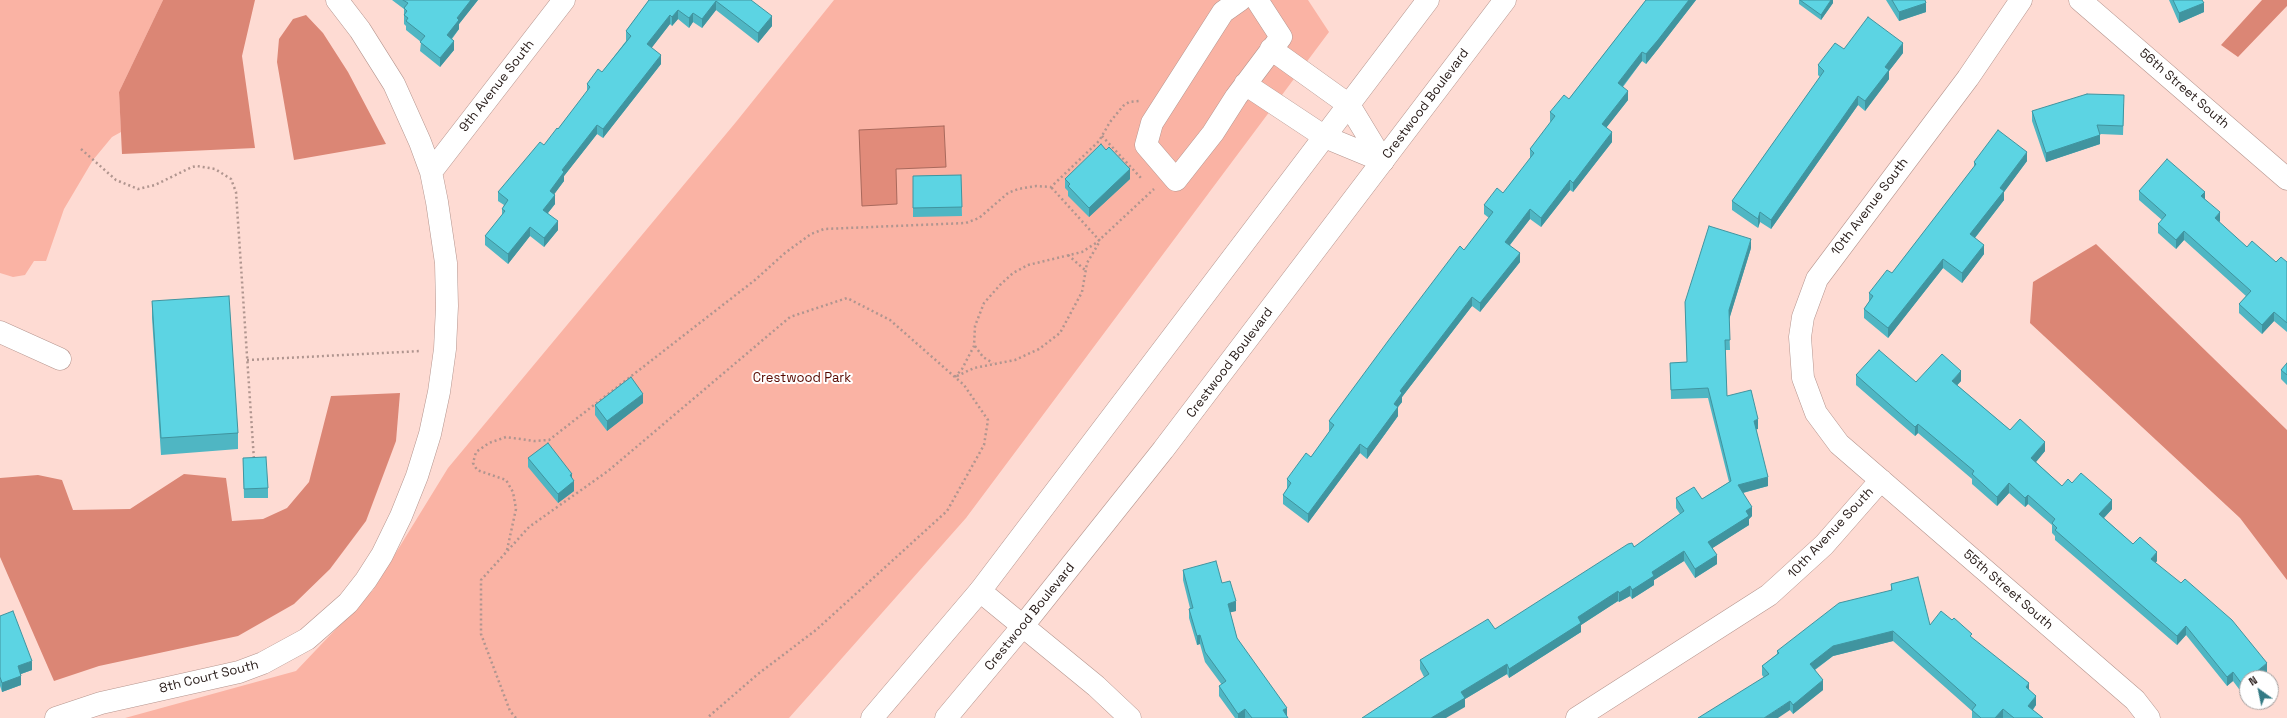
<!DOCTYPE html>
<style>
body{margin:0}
#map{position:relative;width:2287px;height:718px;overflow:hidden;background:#fedbd3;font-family:"Space Grotesk",sans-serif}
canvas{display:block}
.north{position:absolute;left:2239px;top:670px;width:40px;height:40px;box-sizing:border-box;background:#fff;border:1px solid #a8a3a2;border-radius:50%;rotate:327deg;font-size:11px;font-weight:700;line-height:16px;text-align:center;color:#261a17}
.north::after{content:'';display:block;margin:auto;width:14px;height:18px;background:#337a84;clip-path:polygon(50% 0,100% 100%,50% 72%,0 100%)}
</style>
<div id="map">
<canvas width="2287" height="718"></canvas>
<div class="north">N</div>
</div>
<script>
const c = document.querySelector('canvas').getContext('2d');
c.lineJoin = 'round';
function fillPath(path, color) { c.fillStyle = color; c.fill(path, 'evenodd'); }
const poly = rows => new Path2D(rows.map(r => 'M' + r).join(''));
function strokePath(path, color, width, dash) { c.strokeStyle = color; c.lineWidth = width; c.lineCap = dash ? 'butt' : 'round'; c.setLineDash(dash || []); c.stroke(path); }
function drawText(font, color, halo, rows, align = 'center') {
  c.font = font + ' "Space Grotesk",sans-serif'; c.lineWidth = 4; c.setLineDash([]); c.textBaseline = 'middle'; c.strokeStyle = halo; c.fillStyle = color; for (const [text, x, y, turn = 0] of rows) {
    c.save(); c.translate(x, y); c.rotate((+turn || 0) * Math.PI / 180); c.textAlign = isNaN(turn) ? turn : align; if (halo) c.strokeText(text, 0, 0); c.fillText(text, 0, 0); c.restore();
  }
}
fillPath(poly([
 [0,0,163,0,119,92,121,132,112,137,93,160,64,209,46,261,34,261,25,275,13,277,0,273],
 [834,0,1308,0,1329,32,966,518,789,718,125,718,296,671,373,590,448,468,736,122]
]), '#fab3a4');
fillPath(poly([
 [163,0,255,0,242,56,255,148,122,154,119,92],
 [2262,0,2287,0,2287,6,2238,57,2221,45],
 [306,15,323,33,348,72,386,144,294,160,277,62,279,39,293,19],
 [2096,244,2287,430,2287,580,2240,518,2030,323,2033,282],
 [400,393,396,441,366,521,330,569,294,604,238,636,99,666,54,681,0,557,0,478,38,475,62,480,73,510,130,509,184,474,226,478,232,521,263,519,287,508,309,482,331,396]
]), '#db8675');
const water = poly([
 [944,126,946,167,896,169,897,204,862,206,859,130,944,126]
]);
fillPath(water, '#e18b7a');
strokePath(water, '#a9695c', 1);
const minor = poly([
 [1240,0,1223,12,1152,123,1146,145,1176,180,1213,133,1236,97,1281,37,1257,0],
 [2021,0,1968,78,1817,279,1803,317,1800,337,1803,378,1816,413,1839,444,2135,700,2149,718],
 [2080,0,2287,179],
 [1271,49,1349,105,1383,161],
 [1245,84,1325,137,1383,161],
 [431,172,564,0],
 [0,332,60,359],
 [980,591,1096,686,1130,718],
 [56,718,101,703,239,672,263,663,307,639,348,603,366,580,382,555,401,516,417,476,430,434,439,392,445,349,447,306,446,263,437,202,431,172,420,142,394,84,360,30,337,0],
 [1577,718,1769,595,1824,545,1881,480]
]);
const major = poly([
 [872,718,980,591,1428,0],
 [946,718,1022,627,1163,450,1505,0]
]);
strokePath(minor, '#b5958e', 23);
strokePath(major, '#b5958e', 23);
strokePath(poly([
 [1102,136,1141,178],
 [81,149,116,180,138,189,155,185,192,167,197,166,215,169,231,179,236,192,254,460],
 [1068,255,1085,270],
 [975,346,983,357,993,363],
 [247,360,421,351],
 [957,376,974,368,1015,360,1039,349,1060,333,1082,292,1087,263,1100,241,1051,187],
 [955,377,962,369,974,346,975,326,984,303,1000,285,1013,273,1028,265,1082,252,1096,243,1154,189],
 [507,550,516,509,513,492,506,480,477,470,473,463,476,452,489,443,506,437,534,441,549,440,755,280,785,253,811,234,824,229,966,223,979,218,1008,193,1018,189,1036,186,1051,187,1099,141,1110,122,1123,106,1129,102,1139,101],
 [516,718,510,711,481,634,481,580,529,527,608,471,790,317,847,298,890,320,964,385,988,420,984,445,947,511,816,630,758,674,707,718]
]), '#b0958f', 2.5, [2, 3]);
strokePath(minor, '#fff', 22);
strokePath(major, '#fff', 22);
fillPath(poly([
 [392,0,478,0,459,24,459,29,452,39,454,50,440,67,420,51,421,42,406,30,406,26,404,24,404,9],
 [649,0,751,0,772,26,758,43,716,10,702,28,693,22,689,28,678,19,672,26,670,24,651,48,661,64,603,138,597,134,564,176,564,181,554,194,555,204,548,213,558,230,544,247,530,236,508,264,485,245,485,236,502,215,502,209,504,205,498,201,498,192,544,145,558,129,587,92,587,84,602,72,626,41,626,31],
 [1646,0,1696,0,1658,49,1646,64,1642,61,1623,87,1628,100,1606,128,1612,142,1573,192,1570,190,1541,227,1530,219,1510,245,1520,262,1480,312,1472,306,1402,397,1402,402,1398,407,1398,416,1367,459,1360,453,1308,523,1283,504,1283,495,1287,489,1287,479,1311,457,1330,431,1329,431,1329,421,1464,250,1489,218,1484,214,1484,205,1503,193,1530,159,1530,149,1551,122,1550,122,1550,112,1569,99],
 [1799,0,1833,0,1833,3,1821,20,1799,4],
 [1886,0,1925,0,1926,12,1899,21],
 [2169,0,2202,0,2204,12,2179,23],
 [1844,49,1903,53,1889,71,1889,79,1865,111,1858,105,1771,229,1760,222,1758,228,1732,210,1732,201,1820,77,1818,75,1818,65],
 [2124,104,2123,135,2100,134,2100,144,2046,162,2032,121,2032,111],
 [1106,150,1130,179,1089,217,1068,196,1068,191,1065,188,1065,179],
 [2027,161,2004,192,2004,200,1975,238,1984,254,1962,283,1943,268,1888,338,1864,318,1864,309,1869,302,1869,293,1892,273,1974,167,1974,162],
 [961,175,962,216,913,217,913,176],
 [2139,191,2205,199,2220,221,2219,222,2247,247,2276,262,2287,262,2287,332,2274,321,2262,334,2239,313,2239,304,2246,296,2184,240,2176,249,2158,233,2158,224,2162,220,2139,200],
 [1751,248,1729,319,1730,350,1725,350,1727,396,1758,429,1756,429,1768,486,1743,493,1752,516,1749,519,1749,525,1712,548,1717,564,1695,578,1684,561,1654,580,1654,585,1632,599,1630,596,1619,602,1618,601,1581,625,1581,632,1509,678,1507,674,1465,699,1465,707,1424,677,1420,669,1420,660,1495,629,1634,547,1680,514,1676,508,1676,498,1702,499,1729,482,1708,398,1671,399,1670,363,1687,362,1685,302],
 [152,301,238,433,238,449,161,455,152,318],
 [2287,363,2287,385,2281,379,2281,370],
 [1856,375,1916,382,1961,381,1957,385,2010,430,2045,451,2036,462,2062,486,2072,483,2112,509,2104,518,2133,544,2157,561,2155,563,2267,672,2260,678,2247,678,2247,689,2242,693,2233,681,2227,686,2186,635,2177,645,2055,540,2055,536,2052,533,2052,525,2028,504,2025,507,2009,493,1997,506,1972,484,1972,479,1918,433,1915,436,1856,385],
 [643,403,607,431,595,415,595,405],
 [243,458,268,488,268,498,244,498],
 [528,458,572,478,574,491,558,503,528,467],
 [1183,570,1222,583,1236,611,1230,612,1237,638,1288,718,1235,718,1219,696,1219,686,1222,685,1205,662,1200,644,1197,645,1189,618,1189,609,1190,608,1183,580],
 [1891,584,1930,625,1972,638,2029,689,2036,705,2033,710,2043,718,1972,718,1972,711,1893,641,1833,656,1815,670,1823,690,1793,714,1762,675,1762,666,1777,654,1777,651,1891,590],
 [0,616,32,670,21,674,21,685,2,692,0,686]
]), '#4fb6c3');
fillPath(poly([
 [471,0,478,0,459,24,459,29,447,44,447,35,457,18],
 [1689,0,1696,0,1658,49,1646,64,1646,54],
 [1831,0,1833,0,1833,3,1821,20,1821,15],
 [716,1,716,10,702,28,702,19],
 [1926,3,1926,12,1899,21,1899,12],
 [2204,3,2204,12,2179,23,2179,13],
 [678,10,678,19,672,26,672,17],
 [693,13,693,22,689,28,689,18],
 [670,15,670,24,647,54,647,44],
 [772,16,772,26,758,43,758,33],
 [454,41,454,50,440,67,440,58],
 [1903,43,1903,53,1889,71,1889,79,1865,111,1865,101,1885,67],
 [1642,52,1642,61,1618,92,1618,83],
 [661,55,661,64,603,138,603,129],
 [1628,91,1628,100,1602,133,1602,124],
 [1858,96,1858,105,1771,229,1771,220],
 [597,125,597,134,564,176,564,181,550,200,550,191,562,170],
 [1612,132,1612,142,1573,192,1573,183],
 [2100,135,2100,144,2046,162,2046,153],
 [2027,152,2027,161,2004,192,2004,200,1970,244,1970,234,2000,188],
 [1130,169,1130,179,1089,217,1089,208],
 [1570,180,1570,190,1541,227,1541,218],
 [2205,192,2205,201,2201,196],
 [555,195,555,204,543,219,543,210],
 [1530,209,1530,219,1505,251,1505,242],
 [1760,212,1760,222,1758,228,1758,219],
 [2220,212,2220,221,2215,227,2215,218],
 [558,221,558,230,544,247,544,238],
 [530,227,530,236,508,264,508,254],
 [2184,231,2184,240,2176,249,2176,240],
 [1751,239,1751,248,1729,320,1729,310],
 [1984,245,1984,254,1962,283,1962,273],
 [1520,253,1520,262,1480,312,1480,303],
 [1943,259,1943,268,1888,338,1888,328],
 [1472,297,1472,306,1402,397,1402,402,1398,407,1398,416,1367,459,1367,449,1394,404,1400,391],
 [2274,312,2274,321,2262,334,2262,325],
 [1961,371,1961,381,1952,391,1952,381],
 [643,394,643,403,607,431,607,421],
 [1758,419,1758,429,1754,430,1754,421],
 [1918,424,1918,433,1915,436,1915,427],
 [2045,442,2045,451,2031,468,2031,458],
 [1360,444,1360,453,1308,523,1308,514],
 [572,474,572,483,574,481,574,491,558,503,558,494,570,475],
 [1768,477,1768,486,1738,494,1738,485],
 [2009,483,2009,493,1997,506,1997,497],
 [2028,495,2028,504,2025,507,2025,498],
 [2112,500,2112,509,2099,523,2099,514],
 [1752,507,1752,516,1749,519,1749,525,1708,551,1708,542,1746,511],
 [1684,551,1684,561,1654,580,1654,585,1632,599,1632,590,1652,572],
 [2157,552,2157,561,2151,568,2151,559],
 [1717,555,1717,564,1695,578,1695,569],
 [1630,586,1630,596,1619,602,1619,593],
 [1618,591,1618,601,1581,625,1581,632,1509,678,1509,669,1578,617],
 [1236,601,1236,611,1228,613,1228,604],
 [2186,626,2186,635,2177,645,2177,636],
 [1893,631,1893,641,1833,656,1810,673,1810,664,1833,646],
 [1200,635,1200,644,1197,645,1197,636],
 [32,661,32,670,18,675,18,666],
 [2267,663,2267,672,2260,678,2249,678],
 [1507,664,1507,674,1465,699,1465,707,1446,718,1431,718,1461,692],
 [2233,672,2233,681,2227,686,2227,677],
 [21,676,21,685,2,692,2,683],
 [1823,680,1823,690,1793,714,1793,705],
 [2247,680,2247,689,2242,693,2242,684],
 [2029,683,2029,692,2026,687],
 [2036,696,2036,705,2028,715,2028,706],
 [1790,701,1790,710,1778,718,1764,718],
 [1287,708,1287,717,1283,710],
 [1245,709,1245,718,1238,718,1238,714],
 [2003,709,2003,718,1995,718]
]), '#40949f');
const building = poly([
 [403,0,471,0,457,18,459,20,447,35,454,41,440,58,420,42,425,36,406,21,408,18,404,15,407,11,404,8,408,3,403,0],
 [649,0,751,0,772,16,758,33,716,1,702,19,693,13,689,18,678,10,672,17,670,15,647,44,661,55,603,129,597,125,562,170,564,172,550,191,555,195,543,210,558,221,544,238,530,227,508,254,485,236,505,211,502,209,508,200,498,192,540,142,544,145,557,128,558,129,590,87,587,84,598,69,602,72,631,36,626,31,649,0],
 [1646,0,1689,0,1658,40,1646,54,1642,52,1618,83,1628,91,1602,124,1612,132,1573,183,1570,180,1541,218,1530,209,1505,242,1520,253,1480,303,1472,297,1400,391,1402,393,1394,404,1398,407,1367,449,1360,444,1308,514,1283,495,1291,483,1287,479,1306,453,1311,457,1334,425,1329,421,1388,341,1460,246,1464,250,1493,212,1484,205,1497,188,1503,193,1534,153,1530,149,1555,116,1550,112,1564,95,1569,99,1646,0],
 [1800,0,1831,0,1821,15,1800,0],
 [1892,0,1925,0,1926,3,1899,12,1892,0],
 [2173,0,2202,0,2204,3,2179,13,2173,0],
 [1868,17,1903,43,1885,67,1889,70,1865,101,1858,96,1771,220,1760,212,1758,219,1732,201,1824,71,1818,65,1835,43,1844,49,1868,17],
 [2087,94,2124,95,2123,126,2097,125,2100,135,2046,153,2032,111,2087,94],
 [1998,130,2027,152,2000,188,2004,191,1970,234,1984,245,1962,273,1943,259,1888,328,1864,309,1873,296,1869,293,1887,270,1892,273,1976,164,1974,162,1998,130],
 [1101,144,1106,150,1109,147,1130,169,1089,208,1068,186,1070,184,1065,179,1101,144],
 [2167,159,2205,192,2201,196,2220,212,2215,218,2247,247,2252,241,2276,262,2281,257,2287,262,2287,323,2274,312,2262,325,2239,304,2251,291,2184,231,2176,240,2158,224,2166,215,2139,191,2167,159],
 [961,175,962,207,913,208,913,176,961,175],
 [1709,226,1751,239,1729,310,1730,340,1725,340,1727,396,1751,390,1758,419,1754,421,1768,477,1738,485,1752,507,1746,511,1749,516,1708,542,1717,555,1695,569,1684,551,1652,572,1654,576,1632,590,1630,586,1619,593,1618,591,1578,617,1581,623,1509,669,1507,664,1461,692,1465,698,1431,718,1362,718,1429,674,1420,660,1488,619,1495,629,1628,544,1632,543,1634,547,1684,511,1676,498,1694,487,1702,499,1731,481,1708,388,1671,390,1670,363,1687,362,1685,302,1709,226],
 [229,296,238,433,161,438,152,301,229,296],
 [1879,350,1916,382,1942,354,1961,371,1952,381,2010,430,2020,419,2045,442,2031,458,2062,486,2068,479,2072,483,2081,473,2112,500,2099,514,2133,544,2140,537,2157,552,2151,559,2181,583,2185,579,2232,620,2267,663,2249,678,2247,678,2247,680,2242,684,2233,672,2227,677,2186,626,2177,636,2055,530,2057,528,2052,523,2055,519,2028,495,2025,498,2009,483,1997,497,1972,474,1974,471,1918,424,1915,427,1856,375,1879,350],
 [2287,363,2287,375,2281,370,2287,363],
 [631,377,643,394,607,421,595,405,631,377],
 [548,443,572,474,570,475,574,481,558,494,528,458,548,443],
 [266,457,268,488,244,489,243,458,266,457],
 [1216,561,1222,583,1230,581,1236,601,1228,604,1237,638,1287,708,1283,710,1288,718,1252,718,1245,709,1238,714,1219,686,1226,681,1205,652,1200,635,1197,636,1189,609,1193,608,1183,570,1216,561],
 [1918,577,1930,625,1941,611,1952,620,1954,618,1972,634,1970,636,2029,683,2026,687,2036,696,2028,706,2043,718,2014,718,2003,709,1995,718,1981,718,1972,710,1976,705,1893,631,1833,646,1810,664,1823,680,1793,705,1790,701,1764,718,1698,718,1769,674,1762,666,1779,653,1777,651,1839,603,1892,590,1891,584,1918,577],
 [13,611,32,661,18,666,21,676,2,683,0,677,0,616,13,611]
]);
fillPath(building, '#5cd4e3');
strokePath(building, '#40949f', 1);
drawText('13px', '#261a17', '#fff', [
 ["9th Avenue South",497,86,-52],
 ["56th Street South",2184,89,41],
 ["Crestwood Boulevard",1426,104,-53],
 ["10th Avenue South",1870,207,-53],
 ["Crestwood Boulevard",1230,363,-53],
 ["10th Avenue South",1831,533,-47],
 ["55th Street South",2008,590,41],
 ["Crestwood Boulevard",1030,617,-51],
 ["8th Court South",209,677,-14]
]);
drawText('13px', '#570900', '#fff', [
 ["Crestwood Park",802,378]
]);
</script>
